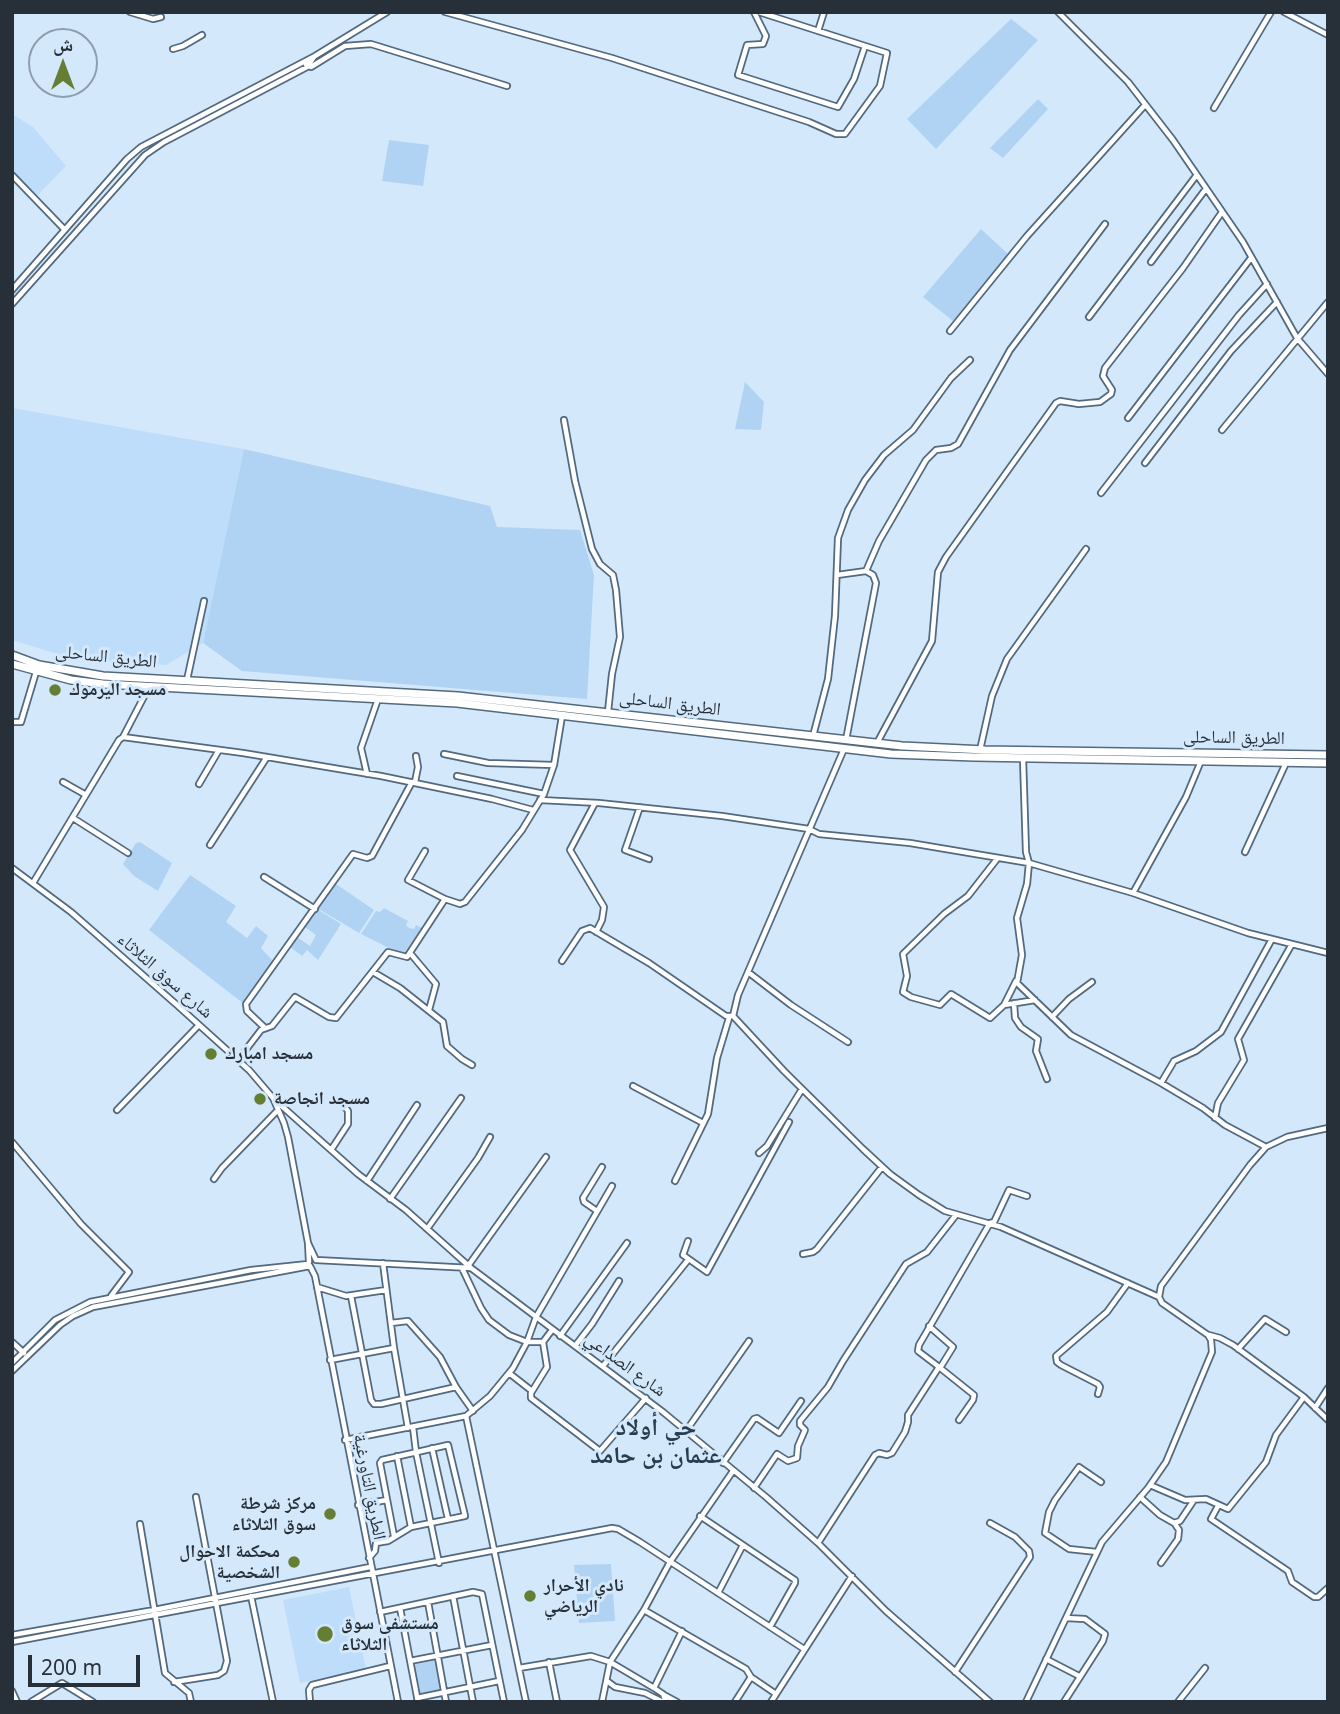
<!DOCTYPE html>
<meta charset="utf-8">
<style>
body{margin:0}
#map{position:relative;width:1340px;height:1714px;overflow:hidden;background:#d4e8fb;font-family:"Noto Sans","Noto Naskh Arabic",sans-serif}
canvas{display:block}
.frame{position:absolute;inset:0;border:14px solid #273039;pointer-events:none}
.north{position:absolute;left:28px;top:28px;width:70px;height:70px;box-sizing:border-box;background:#d4e8fb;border:2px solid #8f9ead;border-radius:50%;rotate:0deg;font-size:19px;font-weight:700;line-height:28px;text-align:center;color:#273039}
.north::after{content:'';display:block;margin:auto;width:24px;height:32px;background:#647f33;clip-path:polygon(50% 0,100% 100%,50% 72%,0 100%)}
.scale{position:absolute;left:28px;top:1655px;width:112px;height:32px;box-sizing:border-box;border:4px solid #273039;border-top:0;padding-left:9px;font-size:21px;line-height:24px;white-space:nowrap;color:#273039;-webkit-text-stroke:5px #d4e8fb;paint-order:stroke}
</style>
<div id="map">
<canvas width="1340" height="1714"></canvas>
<div class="frame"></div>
<div class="north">ش</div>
<div class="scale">200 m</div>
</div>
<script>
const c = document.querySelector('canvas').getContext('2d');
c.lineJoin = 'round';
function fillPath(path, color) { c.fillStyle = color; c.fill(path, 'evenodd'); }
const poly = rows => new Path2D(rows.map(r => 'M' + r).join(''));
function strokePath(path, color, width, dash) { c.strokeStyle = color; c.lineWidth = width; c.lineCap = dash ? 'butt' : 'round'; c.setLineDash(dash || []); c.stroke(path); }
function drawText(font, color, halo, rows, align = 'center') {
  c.font = font + ' "Noto Sans","Noto Naskh Arabic",sans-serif'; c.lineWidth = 6; c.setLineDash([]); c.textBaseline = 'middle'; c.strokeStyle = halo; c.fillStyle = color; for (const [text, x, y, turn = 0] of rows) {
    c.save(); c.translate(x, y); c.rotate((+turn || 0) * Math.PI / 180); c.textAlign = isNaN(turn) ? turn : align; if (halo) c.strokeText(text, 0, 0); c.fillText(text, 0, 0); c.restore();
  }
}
fillPath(poly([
 [12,114,33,127,66,166,35,198,12,175],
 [12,408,244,449,203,643,166,665,71,658,12,640],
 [349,1587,366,1669,300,1683,283,1600]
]), '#beddfa');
fillPath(poly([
 [1011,19,1038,40,936,149,907,119],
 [1038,99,1048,109,1003,158,990,148],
 [389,140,429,145,423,186,382,181],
 [981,229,1008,254,953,321,923,297],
 [745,382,764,402,761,430,735,429],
 [244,449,490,506,497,527,580,530,594,575,587,699,242,671,203,643],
 [140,842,172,863,158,891,134,876,123,864,136,843],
 [190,875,236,906,226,922,247,938,256,926,268,936,261,948,273,961,244,1004,149,930],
 [336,884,374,910,359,933,317,908],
 [384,908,408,921,406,925,409,928,414,929,416,925,422,928,403,955,361,934,376,911,380,912],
 [317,909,341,924,318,960,307,950,302,956,290,947,297,937,310,946,316,935,305,927],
 [611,1564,615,1621,579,1623,574,1565],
 [437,1660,443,1691,420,1696,413,1665]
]), '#b0d3f3');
const minor = poly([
 [130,12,153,19,161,17],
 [445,12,612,58,809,122,836,134,845,134,880,86,887,53,759,12],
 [754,12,766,36,763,44,747,45,738,75,838,107,854,79,865,46],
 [1058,12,1128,82,1173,140,1243,242,1297,338,1328,374],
 [1284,12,1328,35],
 [818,31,824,12],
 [173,49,183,46,202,35],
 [306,65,311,67,345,46,371,44,507,86],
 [1214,108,1271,12],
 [12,175,65,230],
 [1151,262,1205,190],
 [12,290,127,159,141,147,315,56,387,12],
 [12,304,145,155,164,142,307,67,314,57],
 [1089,317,1196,176],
 [950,331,1027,236,1145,105],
 [1128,418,1251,258],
 [564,420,575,481,592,549,600,564,613,575,616,590,620,637,612,674,608,712],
 [1222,430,1328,302],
 [1145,463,1231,351,1277,302],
 [1101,493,1239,315,1267,284],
 [837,575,866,571,879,541,926,460,936,450,951,448,958,444,1010,350,1105,224],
 [187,680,204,601],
 [12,722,21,722,36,672],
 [813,736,828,679,835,616,838,538,848,510,865,480,884,455,913,430,951,378,970,360],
 [123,737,149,687],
 [846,740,876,583,873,575,866,571],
 [877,743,932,641,938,572,946,557,1056,403,1060,401,1079,404,1100,402,1111,394,1112,390,1103,376,1105,368,1183,268,1222,212],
 [844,749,738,995,733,1016,784,1071,863,1149,890,1174,919,1195,945,1211,1001,1227,1159,1297],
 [980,750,992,696,1007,659,1086,549],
 [444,754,488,763,554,765],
 [1023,758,1026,852,1029,863,1027,884,1017,918,1022,955,1017,983,1071,1035,1161,1083,1203,1108,1225,1125,1266,1147],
 [367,774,361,748,378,699],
 [457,776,544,794],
 [63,782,86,795],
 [415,782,418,767,416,756],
 [199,784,219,750],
 [540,800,599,803,722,816,809,829,819,834,910,843,1029,863,1133,893,1248,933,1328,953],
 [595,803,570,850,604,907,602,920,596,932],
 [640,807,625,850,649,859],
 [73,818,128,853],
 [210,845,267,757],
 [425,851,408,880,445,899],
 [1245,852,1286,763],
 [997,859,968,896,944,914,903,954,907,976,903,992,911,997,940,1005,951,994,990,1018,1004,1005,1035,1000],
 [12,868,71,912,177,1005,249,1070,273,1098,284,1123,288,1137,308,1243,309,1262],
 [264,877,315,909],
 [33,883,119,740,123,737,243,753,381,776,492,799,533,810],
 [1133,893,1186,797,1201,761],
 [410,953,436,984,429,1010],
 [562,961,582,931,590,928,649,963,726,1016,733,1016],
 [373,972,400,988,443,1022,447,1046,462,1059,472,1065],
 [748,972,791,1005,848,1042],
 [1014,1003,1015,1018,1021,1027,1038,1039,1036,1051,1047,1079],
 [1004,1005,1016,981],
 [1052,1017,1069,999,1092,982],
 [265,1028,247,1011,246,1004,353,854,367,858,372,856,412,782],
 [238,1060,261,1030,272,1026,295,997,329,1017,336,1018,388,952,407,957,445,899,460,904,465,902,522,830,544,794,554,765,562,716],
 [1161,1083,1174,1061,1196,1051,1221,1032,1272,939],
 [633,1086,703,1123],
 [276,1101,358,1174,406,1210,471,1268],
 [117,1110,199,1025],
 [1215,1118,1218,1103,1244,1060,1238,1039,1292,944],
 [12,1142,81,1224,129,1272,111,1296],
 [331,1150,348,1124,348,1111,342,1103],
 [759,1153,767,1146,802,1089],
 [214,1179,222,1168,278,1110],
 [367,1181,417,1105],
 [675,1181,708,1114,717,1058,729,1018],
 [390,1199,461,1098],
 [597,1211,584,1202,583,1198,602,1167],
 [427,1229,478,1158,490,1137],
 [688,1241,683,1255,707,1272,789,1122],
 [308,1243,316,1260,471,1268,663,1412,766,1497,818,1543,886,1611,990,1702],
 [803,1254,813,1252,817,1249,882,1167],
 [383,1263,394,1348,408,1428],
 [468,1266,546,1157],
 [462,1268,481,1308,489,1320,509,1335,527,1342,536,1317,612,1186],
 [317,1287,346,1296,386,1290],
 [351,1296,371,1400,374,1404,381,1404,456,1387,473,1411],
 [391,1323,408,1321,440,1357,456,1387],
 [929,1326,953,1347,940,1368],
 [1209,1335,1220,1338,1233,1345,1304,1397,1328,1420],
 [560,1336,627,1243],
 [12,1342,24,1353],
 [543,1342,547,1367,531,1393,531,1398,600,1451,646,1398],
 [575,1346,592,1324,619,1281],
 [1238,1349,1265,1319,1286,1332],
 [330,1360,394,1348],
 [12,1363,55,1320,90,1302,251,1270,308,1264],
 [603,1366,688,1260],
 [939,1367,974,1395,973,1400,959,1420],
 [12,1371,60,1325,73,1316,93,1307,310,1266,315,1276,398,1702],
 [509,1373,532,1391],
 [1098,1394,1100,1387,1098,1384,1061,1365,1057,1362,1056,1356,1107,1312,1128,1283],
 [1315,1408,1328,1388],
 [466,1416,526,1702],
 [413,1427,416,1452,439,1563],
 [686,1431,749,1341],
 [345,1440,466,1416,490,1396,513,1368,527,1342,543,1342,552,1330],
 [432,1448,448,1519],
 [397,1456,411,1527],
 [723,1463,754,1419,757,1418,779,1433,801,1401],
 [1150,1485,1185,1500,1206,1499,1228,1509,1266,1462,1276,1435,1304,1397],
 [754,1488,777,1454,788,1461,797,1458,798,1446,805,1430,800,1425,800,1421,828,1387,843,1361,906,1264,927,1252,956,1215],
 [1140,1497,1160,1515,1174,1523,1180,1521,1194,1500],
 [358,1505,387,1500],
 [1218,1506,1211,1519,1288,1571,1292,1582,1314,1597,1318,1597,1328,1588],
 [700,1516,795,1580,795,1583,770,1627],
 [140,1524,165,1673,189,1693,191,1702],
 [818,1543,875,1455,879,1453,887,1455,892,1453,905,1432,908,1422,908,1415,939,1367,918,1351,919,1345,990,1223,994,1222,1009,1190,1027,1196],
 [1097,1552,1069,1549,1045,1533,1049,1512,1055,1500,1079,1467,1101,1482],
 [369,1558,375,1551,376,1543,388,1541,411,1527,465,1516,448,1445,382,1460,380,1463,394,1536],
 [1161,1563,1178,1539,1179,1530,1175,1524],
 [718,1593,743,1545],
 [251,1596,273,1702],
 [453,1596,473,1702],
 [428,1602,446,1702],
 [400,1608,418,1702],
 [644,1610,746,1669,751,1677,776,1694],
 [380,1612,473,1592,482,1594,504,1702],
 [12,1635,154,1610,370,1567],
 [12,1642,612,1528,618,1529,640,1542,804,1649],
 [1046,1659,1079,1676],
 [410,1661,492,1645],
 [549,1662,557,1702],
 [519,1668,591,1656,610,1662,654,1688,663,1694,666,1702],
 [955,1672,1030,1557,1029,1551,1015,1537,990,1523],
 [607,1681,615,1687,645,1693,663,1702],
 [174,1682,218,1675,224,1671,227,1661,196,1497],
 [654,1688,682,1631],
 [12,1691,17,1702],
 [664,1695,677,1702],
 [417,1698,499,1681],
 [31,1702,62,1683,93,1702],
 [310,1702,309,1690,312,1685,390,1666],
 [602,1702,610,1662,644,1610,670,1562,733,1471],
 [735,1702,751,1677],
 [771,1702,852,1576],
 [1026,1702,1102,1542,1148,1488,1166,1462,1212,1352,1211,1340,1208,1335,1162,1303,1159,1297,1161,1286,1250,1165,1266,1147,1287,1137,1328,1128],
 [1064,1702,1103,1641,1105,1634,1085,1619,1066,1618],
 [1178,1702,1205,1668]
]);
const highway = poly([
 [12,655,39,665,103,676,458,696,902,746,985,750,1328,755],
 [12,664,71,680,103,684,457,703,891,754,974,757,1328,763]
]);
strokePath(minor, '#53697e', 8);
strokePath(highway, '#53697e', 10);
strokePath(minor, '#fff', 4.5);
strokePath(highway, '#fff', 7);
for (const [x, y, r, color] of [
 [55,690,7,"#647f33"],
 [211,1054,7,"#647f33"],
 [260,1099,7,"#647f33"],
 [330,1514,7,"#647f33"],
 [294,1562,7,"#647f33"],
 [530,1596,7,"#647f33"],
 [325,1634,9,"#647f33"]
]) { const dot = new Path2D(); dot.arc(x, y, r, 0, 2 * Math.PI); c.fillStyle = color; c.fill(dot); strokePath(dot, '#d4e8fb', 2.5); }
drawText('18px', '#273039', '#d4e8fb', [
 ["الطريق الساحلى",106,657,6],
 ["الطريق الساحلى",670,704,7],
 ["الطريق الساحلى",1234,738,1],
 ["شارع سوق الثلاثاء",165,976,41],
 ["شارع الصداعي",625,1365,36],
 ["الطريق التاورغية",369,1487,79]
]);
drawText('bold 18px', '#273039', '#d4e8fb', [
 ["مسجد اليرموك",69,690],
 ["مسجد امبارك",225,1054],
 ["مسجد انجاصة",274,1099],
 ["مركز شرطة",316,1504,"right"],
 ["سوق الثلاثاء",316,1525,"right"],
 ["محكمة الاحوال",280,1552,"right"],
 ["الشخصية",280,1573,"right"],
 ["نادي الأحرار",544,1586],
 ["الرياضي",544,1607],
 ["مستشفى سوق",341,1624],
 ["الثلاثاء",341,1645]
], 'left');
drawText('bold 24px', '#283d4f', '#d4e8fb', [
 ["حي أولاد",656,1428],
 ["عثمان بن حامد",656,1456]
]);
</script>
